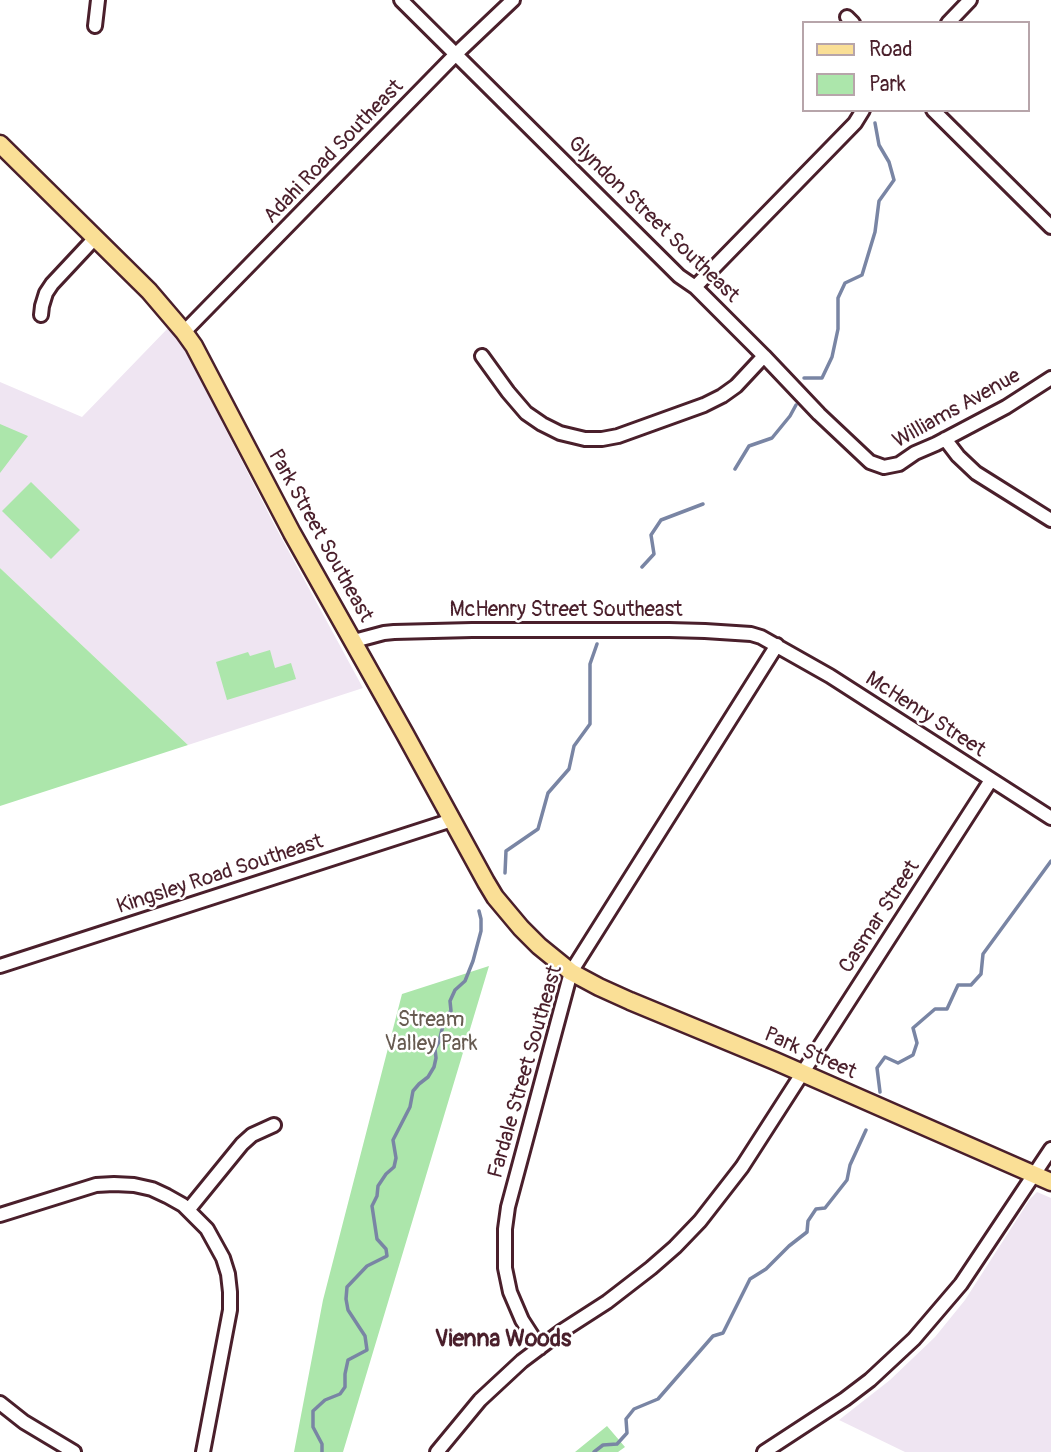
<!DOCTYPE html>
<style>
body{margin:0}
#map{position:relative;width:1051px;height:1452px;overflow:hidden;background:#fff;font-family:Pangolin,sans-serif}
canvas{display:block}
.legend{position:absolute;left:802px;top:21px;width:228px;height:91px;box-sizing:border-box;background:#fff;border:2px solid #b7a5aa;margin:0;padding:9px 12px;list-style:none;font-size:21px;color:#4a1f2b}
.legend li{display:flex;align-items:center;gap:14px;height:35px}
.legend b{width:35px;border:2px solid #b7a5aa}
</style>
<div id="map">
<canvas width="1051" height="1452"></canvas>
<ul class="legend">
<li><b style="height:9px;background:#fadf96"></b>Road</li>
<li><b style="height:19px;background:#ace6ab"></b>Park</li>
</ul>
</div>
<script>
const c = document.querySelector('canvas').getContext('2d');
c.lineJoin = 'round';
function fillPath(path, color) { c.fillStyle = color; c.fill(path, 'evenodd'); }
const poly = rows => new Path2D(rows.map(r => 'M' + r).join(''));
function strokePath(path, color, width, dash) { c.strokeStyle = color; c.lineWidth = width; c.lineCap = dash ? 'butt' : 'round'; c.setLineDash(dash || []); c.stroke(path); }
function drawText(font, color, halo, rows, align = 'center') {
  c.font = font + ' Pangolin,sans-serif'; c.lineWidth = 5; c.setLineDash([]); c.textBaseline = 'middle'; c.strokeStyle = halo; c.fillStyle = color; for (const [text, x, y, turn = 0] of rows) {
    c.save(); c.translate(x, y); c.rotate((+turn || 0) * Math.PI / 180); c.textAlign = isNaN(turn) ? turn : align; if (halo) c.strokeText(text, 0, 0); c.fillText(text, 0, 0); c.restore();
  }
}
fillPath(poly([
 [170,326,175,330,275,526,363,688,188,745,0,568,0,382,82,417],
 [1037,1192,1051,1198,1051,1452,905,1452,839,1420,890,1380,935,1337,965,1300,1030,1199]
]), '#efe5f2');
fillPath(poly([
 [0,424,28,436,0,473],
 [31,482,80,530,51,559,2,511],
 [0,568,188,745,0,806],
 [270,650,275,668,291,663,296,679,227,700,216,662,248,652,250,656],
 [489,966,343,1452,294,1452,323,1300,402,994],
 [607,1426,625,1447,618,1452,575,1452]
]), '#ace6ab');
strokePath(poly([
 [804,378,822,378,832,357,838,329,838,298,845,283,862,275,875,232,879,201,894,180,889,162,879,145,875,123],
 [735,469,749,446,772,438,790,416,796,405],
 [642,567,654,554,651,535,661,520,703,504],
 [505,873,506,851,538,829,548,793,569,769,574,746,590,724,590,664,597,644],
 [880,1092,877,1068,885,1057,898,1063,913,1055,917,1043,913,1028,935,1009,947,1009,958,985,971,985,981,974,983,954,1051,861],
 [322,1452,322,1444,313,1427,313,1411,325,1400,340,1394,345,1387,345,1374,348,1360,367,1350,365,1336,348,1310,346,1299,347,1287,367,1266,387,1256,386,1249,377,1239,372,1206,377,1196,378,1186,386,1174,394,1167,396,1158,393,1140,410,1107,413,1091,419,1084,428,1077,434,1067,436,1058,435,1049,439,1042,445,1017,451,1011,450,1001,455,990,465,981,473,961,481,931,481,919,479,911],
 [594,1452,603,1445,617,1444,627,1433,626,1419,634,1409,658,1399,713,1336,723,1333,750,1279,766,1269,789,1246,807,1232,808,1221,816,1209,825,1208,847,1180,850,1165,866,1130]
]), '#7985a4', 3.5);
const minor = poly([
 [401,0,679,276,695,287,764,356,819,414,870,462,884,467,899,464,915,453,936,444,1006,407,1051,378],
 [847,17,853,23],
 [948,23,970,0],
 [95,26,98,0],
 [933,110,1051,227],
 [695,287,855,123,863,110],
 [41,315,42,306,46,293,52,284,95,238],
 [184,332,456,54,513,0],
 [482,356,508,392,526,413,542,424,560,433,585,439,602,439,618,436,704,405,722,396,736,386,764,356],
 [945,439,958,456,976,473,1051,520],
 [354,641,384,633,394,632,472,630,669,630,705,631,751,634,761,637,830,676,1051,818],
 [0,966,452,820],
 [189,1209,242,1144,252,1135,274,1125],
 [0,1215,96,1185,114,1184,134,1185,152,1189,167,1196,183,1205,207,1229,223,1258,228,1274,230,1292,230,1310,203,1452],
 [540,1348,522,1320,510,1292,505,1268,505,1229,508,1207,571,972,777,645],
 [0,1403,24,1422,74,1452],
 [437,1452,480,1400,522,1361,562,1331,607,1302,651,1268,675,1247,700,1221,742,1167,991,780],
 [764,1452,845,1399,870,1380,914,1339,961,1284,1051,1149]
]);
const major = poly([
 [0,144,149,291,184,332,194,346,292,533,405,734,486,882,495,897,521,928,539,946,571,972,599,987,630,1001,775,1061,1051,1182]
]);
strokePath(minor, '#4a1f2b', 18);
strokePath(major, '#4a1f2b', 21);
strokePath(minor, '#fff', 12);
strokePath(major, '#fadf96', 16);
drawText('21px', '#4a1f2b', '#fff', [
 ["Adahi Road Southeast",334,152,-46],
 ["Glyndon Street Southeast",653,220,44],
 ["Williams Avenue",957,409,-29],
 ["Park Street Southeast",320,536,61],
 ["McHenry Street Southeast",566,611],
 ["McHenry Street",925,715,33],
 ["Kingsley Road Southeast",220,875,-18],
 ["Casmar Street",880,917,-57],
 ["Park Street",810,1054,24],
 ["Fardale Street Southeast",526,1072,-74]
]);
drawText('21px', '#675b51', '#fff', [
 ["Stream",431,1021],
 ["Valley Park",431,1045]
]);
drawText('bold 23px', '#4a1f2b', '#fff', [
 ["Vienna Woods",503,1340]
]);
</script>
